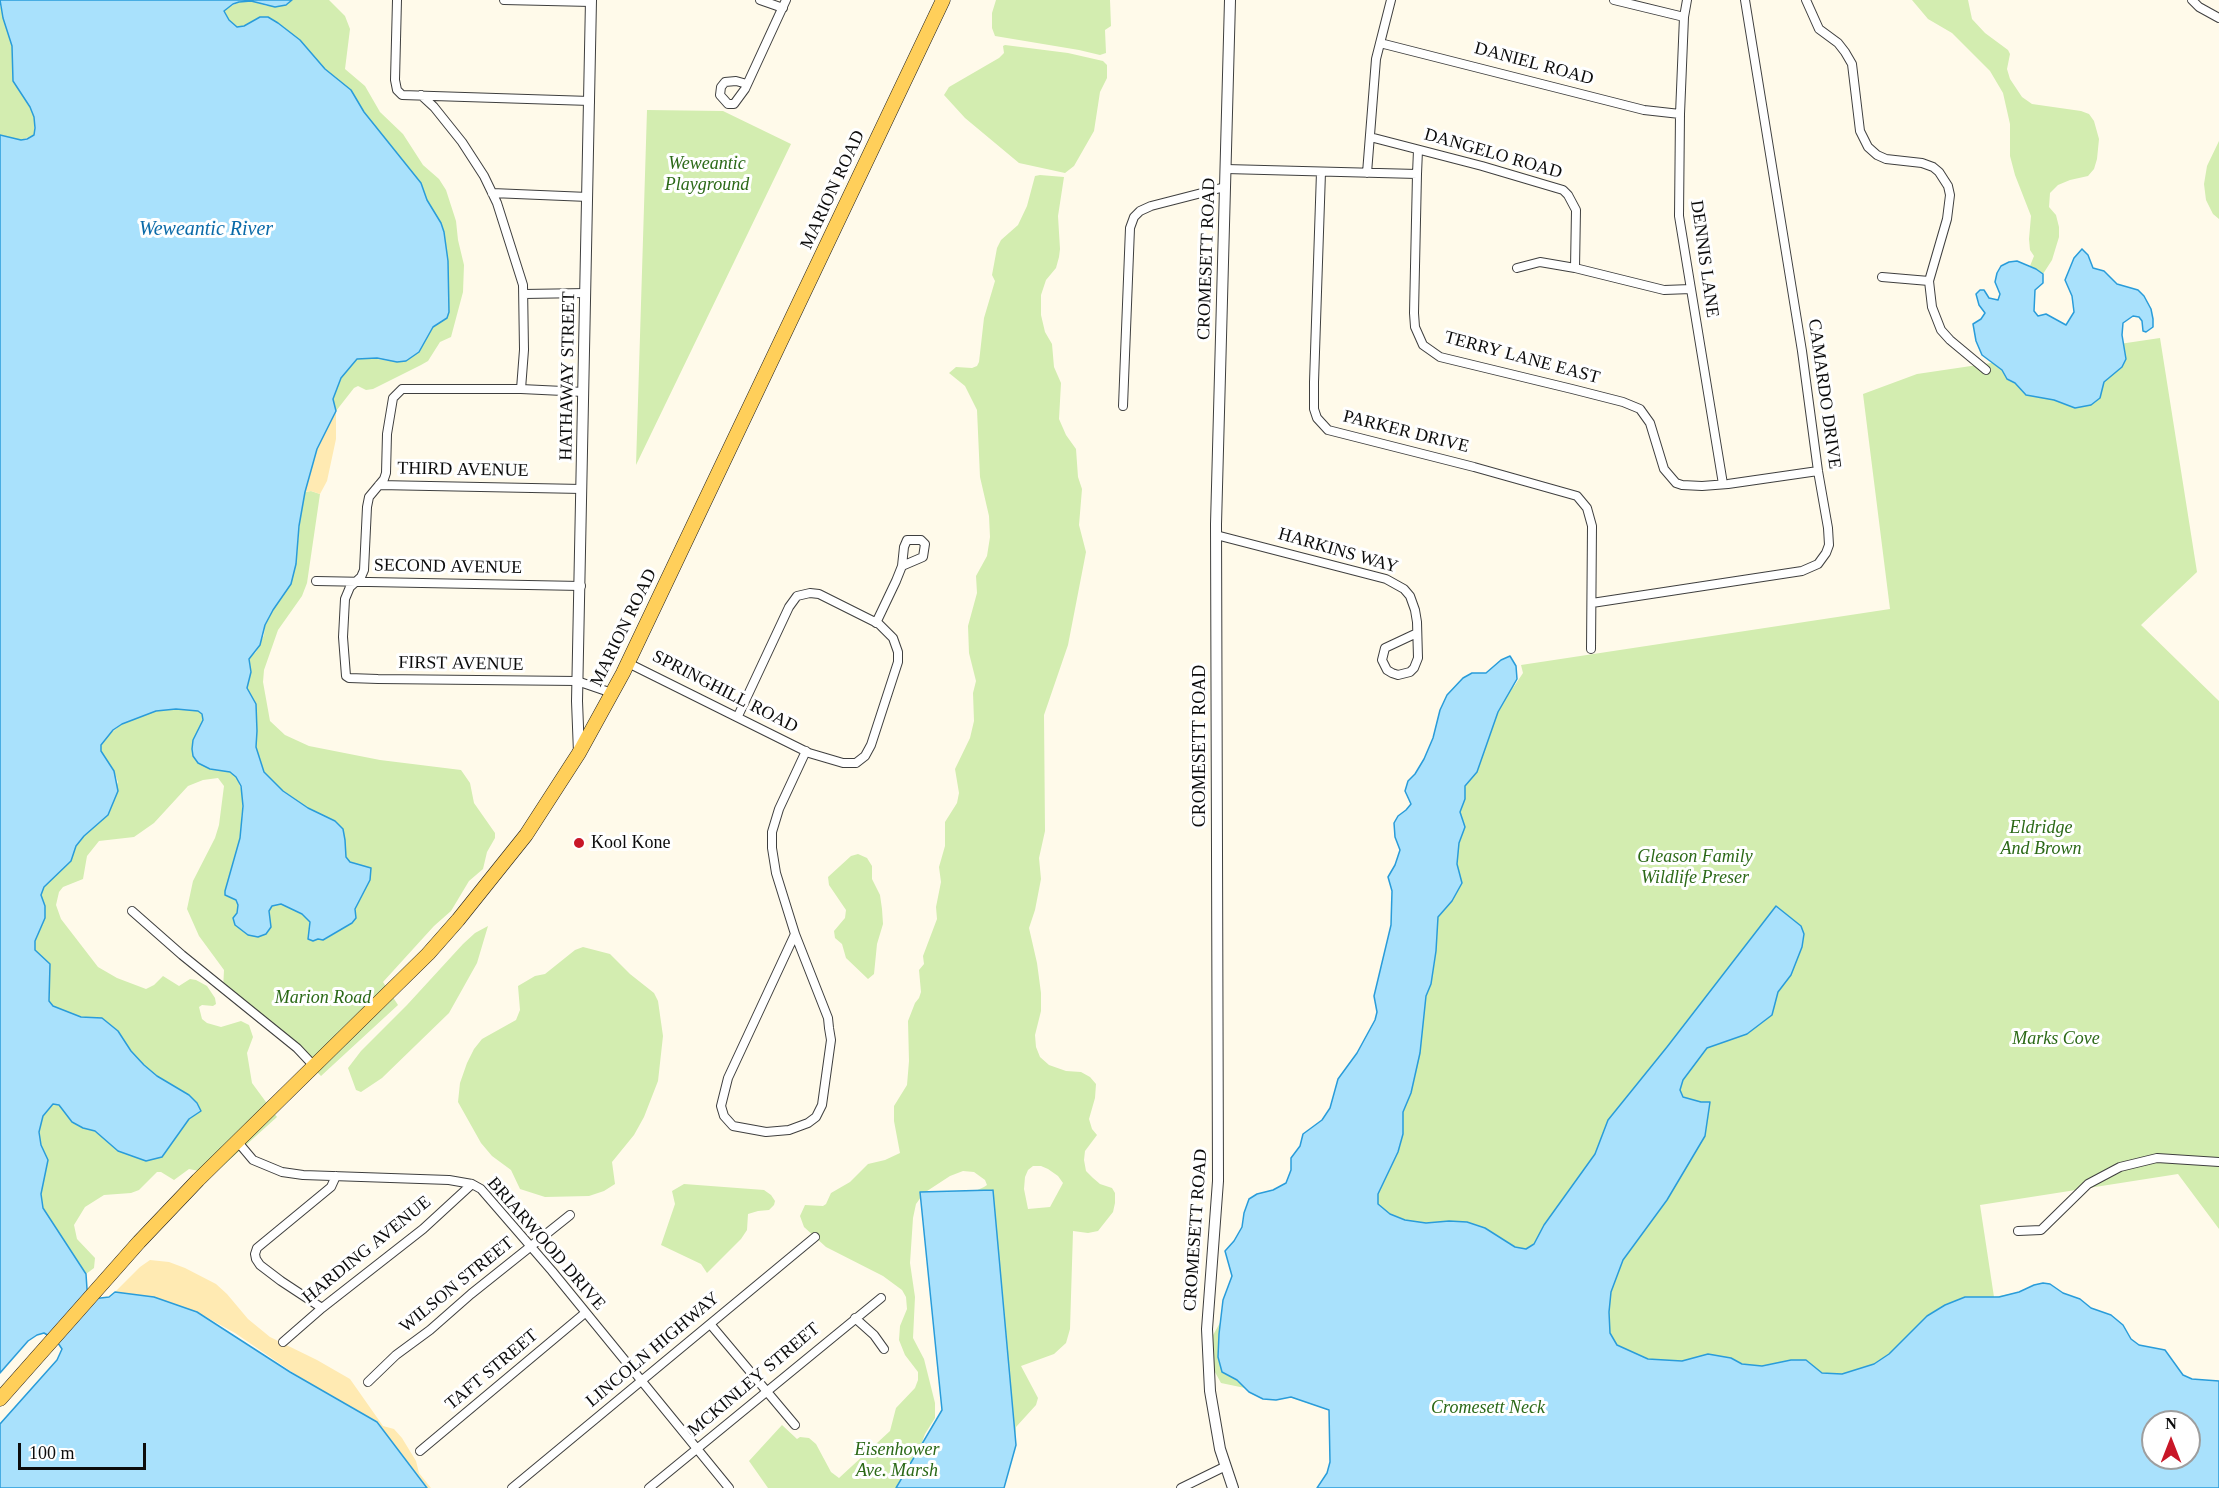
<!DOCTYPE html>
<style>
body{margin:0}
#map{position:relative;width:2219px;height:1488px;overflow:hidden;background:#fffaea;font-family:"Times New Roman",serif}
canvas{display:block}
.north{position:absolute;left:2141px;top:1410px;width:60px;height:60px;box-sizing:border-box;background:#fff;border:2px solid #9e9e9e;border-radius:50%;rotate:0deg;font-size:16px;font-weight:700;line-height:24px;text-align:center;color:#0c0c0c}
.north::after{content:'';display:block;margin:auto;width:21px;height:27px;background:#c81728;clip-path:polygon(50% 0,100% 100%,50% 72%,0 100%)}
.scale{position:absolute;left:18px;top:1443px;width:128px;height:27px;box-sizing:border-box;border:3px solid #0c0c0c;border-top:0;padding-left:8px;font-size:18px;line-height:21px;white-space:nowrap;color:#0c0c0c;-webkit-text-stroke:4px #fff;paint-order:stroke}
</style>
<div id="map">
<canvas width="2219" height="1488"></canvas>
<div class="north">N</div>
<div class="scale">100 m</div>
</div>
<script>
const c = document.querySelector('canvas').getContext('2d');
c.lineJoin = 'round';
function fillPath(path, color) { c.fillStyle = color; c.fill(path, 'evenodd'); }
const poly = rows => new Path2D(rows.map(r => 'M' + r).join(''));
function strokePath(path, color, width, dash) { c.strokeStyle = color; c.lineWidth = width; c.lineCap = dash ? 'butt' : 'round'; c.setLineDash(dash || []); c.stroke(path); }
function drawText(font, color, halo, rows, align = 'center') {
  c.font = font + ' "Times New Roman",serif'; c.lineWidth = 6; c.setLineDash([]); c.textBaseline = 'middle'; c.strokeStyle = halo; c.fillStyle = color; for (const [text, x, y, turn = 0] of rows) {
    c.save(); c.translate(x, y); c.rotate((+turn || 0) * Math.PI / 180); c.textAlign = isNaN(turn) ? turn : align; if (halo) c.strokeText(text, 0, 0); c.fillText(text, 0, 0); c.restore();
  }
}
fillPath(poly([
 [292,0,329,0,345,16,350,29,345,69,365,86,380,112,403,134,423,165,439,179,446,190,456,221,458,240,464,265,463,292,451,337,440,342,428,361,421,365,373,389,366,390,358,386,354,388,336,411,333,399,341,377,352,363,357,359,370,358,397,362,433,327,447,318,449,312,448,261,441,223,427,200,421,183,364,112,351,90,325,69,300,40,260,17,244,26,237,27,229,20,224,10,239,2,251,1,267,6,286,5],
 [996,0,1110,0,1111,26,1105,30,1106,53,1100,55,1079,50,995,36,992,28,992,13],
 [1912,0,1968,0,1972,19,1985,33,2008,50,2010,54,2007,69,2010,79,2022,97,2032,104,2081,111,2089,114,2094,121,2099,139,2097,159,2094,169,2088,176,2070,180,2058,185,2050,193,2049,207,2056,215,2059,227,2059,237,2052,260,2043,274,2030,266,2034,256,2030,250,2029,239,2031,216,2015,175,2010,156,2010,124,2003,93,1990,71,1952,33,1928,19],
 [0,5,12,46,13,81,30,107,34,117,34,135,21,140,0,135],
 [1005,45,1068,53,1103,61,1107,65,1107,78,1100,92,1094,131,1074,166,1065,173,1019,163,965,118,944,95,949,87,999,58,1004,53,1003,46],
 [647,110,723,111,791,144,636,465],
 [2219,141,2219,219,2213,214,2206,200,2204,184,2207,166],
 [1040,175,1064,177,1058,216,1060,249,1059,257,1056,268,1046,280,1041,295,1041,315,1045,332,1052,344,1054,367,1061,383,1059,419,1066,435,1076,449,1078,477,1082,489,1079,525,1086,552,1068,645,1044,715,1045,831,1039,858,1041,879,1035,910,1029,928,1037,963,1041,993,1041,1011,1035,1035,1036,1047,1040,1057,1049,1065,1066,1071,1081,1072,1090,1077,1096,1084,1095,1098,1089,1119,1092,1129,1097,1135,1085,1151,1084,1160,1086,1171,1093,1178,1100,1184,1112,1188,1115,1193,1115,1203,1113,1212,1098,1231,1088,1233,1073,1231,1070,1329,1066,1343,1054,1354,1021,1366,1038,1398,1036,1405,1016,1427,1015,1442,971,1193,984,1187,987,1185,985,1180,974,1172,963,1171,950,1176,924,1193,916,1204,913,1218,910,1263,915,1297,913,1338,924,1359,935,1403,935,1418,925,1434,921,1445,932,1457,909,1488,768,1488,749,1461,782,1425,797,1439,800,1437,809,1438,816,1444,831,1472,839,1478,890,1431,896,1408,915,1388,918,1380,918,1372,905,1355,899,1340,900,1326,907,1309,906,1297,902,1290,883,1276,826,1247,804,1227,800,1216,805,1205,823,1206,826,1204,831,1193,850,1182,868,1164,885,1160,900,1153,894,1121,894,1106,907,1085,909,1061,908,1021,915,1003,919,998,921,992,919,970,924,964,923,956,937,919,936,907,941,882,939,867,945,846,945,822,957,803,959,793,955,769,970,738,974,721,973,693,976,681,969,653,968,626,977,593,976,576,987,556,990,537,989,516,980,477,977,410,965,386,949,373,956,367,972,368,977,366,979,362,984,318,995,281,992,275,997,248,1001,240,1018,225,1027,206,1035,176],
 [1033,1166,1041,1166,1048,1169,1058,1176,1063,1183,1050,1207,1028,1209,1024,1189,1025,1177,1028,1170],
 [2160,338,2197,572,2141,625,2219,701,2219,1229,2178,1174,1980,1205,1994,1297,2019,1292,2034,1285,2043,1283,2050,1284,2063,1293,2080,1299,2091,1308,2111,1315,2123,1325,2131,1339,2139,1345,2165,1350,2183,1375,2192,1379,2219,1381,2219,1466,1329,1410,1355,1442,1317,1488,1327,1473,1330,1462,1329,1410,1289,1397,1263,1399,1245,1388,1221,1383,1210,1363,1208,1344,1221,1321,1223,1300,1232,1276,1225,1251,1234,1241,1242,1227,1244,1213,1249,1199,1257,1194,1273,1190,1286,1183,1291,1170,1291,1158,1300,1146,1303,1134,1322,1120,1330,1108,1338,1079,1357,1053,1375,1020,1377,1012,1374,996,1391,925,1392,891,1388,877,1395,865,1400,850,1395,837,1394,823,1398,816,1406,810,1411,804,1405,791,1408,781,1415,774,1424,759,1433,738,1440,710,1447,695,1463,678,1472,673,1486,673,1501,660,1510,656,1516,666,1517,679,1513,688,1523,673,1521,665,1890,609,1863,394,1917,374],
 [2153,1422,2189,1422,2189,1458,2153,1458],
 [311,491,320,494,307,583,302,596,278,630,264,670,263,682,270,721,285,735,309,746,380,760,461,770,470,783,474,803,495,833,495,838,487,852,483,869,469,881,451,911,434,926,383,982,398,1005,321,1076,284,1039,223,990,224,970,199,936,187,909,193,881,215,838,219,825,224,786,218,778,203,780,188,786,154,823,134,837,99,841,87,856,83,879,63,887,59,892,56,905,61,919,98,967,117,978,146,989,154,985,163,976,179,986,190,979,196,980,207,986,215,998,216,1004,213,1006,202,1005,199,1007,202,1019,207,1023,221,1027,241,1021,249,1025,253,1037,247,1053,252,1083,277,1117,214,1174,189,1169,174,1180,161,1172,157,1172,139,1190,131,1193,104,1195,85,1207,74,1225,77,1239,95,1258,94,1268,86,1274,43,1208,41,1194,48,1160,41,1145,39,1132,43,1116,53,1104,59,1105,73,1122,83,1128,95,1131,118,1151,98,1018,81,1017,62,1011,53,1006,49,1001,50,964,35,950,35,941,45,918,45,906,41,895,44,887,71,861,76,846,84,836,108,815,118,782,114,771,101,751,101,745,106,737,122,724,156,711,176,709,198,711,202,714,203,720,201,728,193,741,193,756,210,769,230,772,237,777,243,796,240,838,225,891,241,900,271,927,268,911,271,906,281,904,302,914,310,922,308,938,324,940,352,923,358,900,370,880,371,868,355,865,350,862,346,857,345,840,335,821,308,808,283,791,264,772,256,747,257,715,256,704,247,688,251,672,249,658,256,652,264,635,265,625,273,610,291,584,296,564,301,508,305,492],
 [858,854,867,858,872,866,872,879,880,895,882,909,883,924,877,944,874,974,868,979,846,958,842,944,835,938,834,931,845,918,846,910,829,885,828,877,851,856],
 [488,926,477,963,449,1013,382,1078,361,1092,356,1090,348,1068,361,1051,407,1005,463,944,475,933],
 [583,947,610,954,630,974,654,993,658,1001,663,1036,658,1081,644,1117,634,1135,612,1162,615,1184,604,1191,589,1196,545,1197,520,1189,511,1170,492,1156,481,1143,458,1102,460,1083,467,1063,474,1049,482,1039,516,1020,520,1010,518,986,535,976,545,974,575,950],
 [684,1184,764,1190,771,1195,775,1201,774,1205,769,1210,758,1211,748,1214,747,1230,741,1239,707,1273,701,1264,661,1245,675,1204,672,1191]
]), '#d3edb0');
fillPath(poly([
 [336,411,336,439,327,481,320,494,311,491,305,492,317,449],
 [150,1260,169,1262,185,1268,216,1284,227,1294,248,1319,270,1337,317,1360,350,1379,383,1426,394,1429,402,1438,416,1461,419,1473,431,1488,408,1488,311,1385,235,1333,197,1312,154,1297,115,1292,140,1267]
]), '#ffeab2');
const water = poly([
 [0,0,292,0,286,5,275,7,251,1,239,2,233,4,224,11,229,20,237,27,244,26,260,17,268,17,278,23,300,40,325,69,351,90,364,112,421,183,427,200,441,223,444,232,448,261,449,312,447,318,433,327,419,352,406,361,397,362,377,358,357,359,341,378,333,399,336,411,317,449,305,492,299,526,296,564,291,584,273,610,265,625,260,645,249,659,251,672,247,688,256,704,257,731,256,747,264,772,283,791,308,808,335,821,343,829,345,840,346,857,350,862,371,868,370,880,355,909,356,918,352,923,323,940,318,939,313,941,308,939,310,922,302,914,281,904,272,906,269,911,271,927,266,934,258,937,248,935,235,925,233,918,237,913,238,905,236,900,225,895,225,891,240,838,243,806,241,786,236,777,230,772,210,769,198,763,193,756,192,749,193,740,203,720,202,714,198,711,176,709,156,711,122,724,113,730,101,745,101,751,114,771,118,791,108,815,84,836,76,846,71,861,44,887,41,895,45,906,45,918,35,941,35,950,50,964,49,1001,53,1006,81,1017,102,1018,118,1031,131,1051,144,1065,157,1076,189,1095,197,1103,201,1111,189,1119,162,1157,146,1161,118,1151,95,1131,83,1128,72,1122,59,1105,53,1104,43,1116,39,1132,41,1145,48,1160,41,1194,43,1208,86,1274,87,1289,90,1297,92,1299,109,1297,115,1292,154,1297,197,1312,290,1372,377,1422,427,1488,0,1488,0,1424,57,1360,62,1349,56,1340,44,1333,37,1335,28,1341,0,1373,0,135,21,140,27,139,34,135,35,128,34,117,30,107,13,81,12,46,3,18,0,0],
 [2082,249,2088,255,2093,268,2104,271,2117,284,2138,290,2144,296,2151,309,2153,319,2153,327,2146,332,2143,331,2142,321,2139,317,2133,316,2123,323,2122,335,2126,359,2122,367,2104,382,2100,398,2091,405,2075,408,2054,400,2026,395,2015,383,2007,379,2002,370,1982,355,1976,341,1973,324,1981,319,1985,313,1979,305,1976,294,1980,290,1984,290,1989,298,1998,300,2000,294,1995,282,1997,273,2001,266,2009,262,2017,261,2036,269,2043,274,2043,283,2035,290,2034,311,2038,316,2046,314,2066,325,2074,312,2072,296,2065,280,2074,258,2082,249],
 [1510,656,1516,666,1517,679,1498,712,1477,772,1465,786,1465,799,1460,812,1465,827,1459,843,1457,864,1462,883,1452,901,1438,917,1436,951,1431,984,1426,996,1420,1053,1411,1093,1403,1112,1403,1134,1398,1152,1378,1194,1378,1204,1390,1214,1405,1220,1426,1223,1449,1221,1467,1222,1485,1228,1515,1247,1526,1249,1534,1244,1544,1225,1595,1154,1608,1120,1667,1047,1776,906,1801,926,1804,934,1802,947,1791,975,1778,992,1772,1015,1747,1034,1707,1048,1683,1080,1680,1090,1683,1097,1701,1102,1710,1102,1705,1136,1667,1200,1623,1260,1611,1292,1609,1312,1610,1333,1617,1345,1648,1359,1682,1361,1708,1354,1731,1358,1742,1364,1762,1366,1791,1360,1806,1360,1822,1373,1842,1374,1874,1364,1889,1354,1927,1316,1945,1305,1965,1297,1999,1297,2019,1292,2034,1285,2043,1283,2050,1284,2063,1293,2080,1299,2091,1308,2111,1315,2123,1325,2131,1339,2139,1345,2165,1350,2183,1375,2192,1379,2219,1381,2219,1488,1317,1488,1327,1473,1330,1462,1329,1410,1291,1397,1276,1400,1263,1399,1249,1392,1237,1380,1222,1372,1218,1357,1219,1334,1223,1300,1232,1276,1225,1251,1234,1241,1242,1227,1244,1213,1249,1199,1257,1194,1273,1190,1286,1183,1291,1170,1291,1158,1300,1146,1303,1134,1322,1120,1330,1108,1338,1079,1357,1053,1375,1020,1377,1012,1374,996,1391,925,1392,891,1388,877,1395,865,1400,850,1395,837,1394,823,1398,816,1406,810,1411,804,1405,791,1408,781,1415,774,1424,759,1433,738,1440,710,1447,695,1463,678,1472,673,1486,673,1501,660,1510,656],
 [2153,1422,2189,1422,2189,1458,2153,1458,2153,1422],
 [993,1190,1016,1445,1004,1488,896,1488,942,1410,920,1192,993,1190]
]);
fillPath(water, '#a9e1fc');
strokePath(water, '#299cda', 1.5);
const minor = poly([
 [397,0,395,80,397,90,402,95,590,101],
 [504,0,591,2],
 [760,0,783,8],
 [1614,0,1684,17],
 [1687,0,1684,17,1680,114,1679,216,1723,484],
 [1806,0,1819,29,1838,43,1845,52,1852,64,1860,131,1868,147,1877,155,1886,159,1922,163,1933,167,1939,172,1948,186,1950,195,1947,219,1929,281,1932,307,1941,330,1950,340,1986,370],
 [2192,0,2199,7,2219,18],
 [1380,43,1644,110,1680,114],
 [747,84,736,81,725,82,721,87,720,95,728,104,734,104,745,89,786,0],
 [421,95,434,107,462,142,484,176,497,203,523,285,524,350,521,389,402,389,393,398,387,434,386,473,384,479,369,497,367,507,364,570,361,577,350,587,345,599,343,637,346,676,349,678,378,679,577,681,612,693],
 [1370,137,1482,166,1563,190,1568,195,1576,210,1575,268],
 [1226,169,1417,174,1414,313,1415,327,1423,345,1440,357,1572,389,1623,402,1640,409,1650,423,1664,469,1676,483,1682,485,1702,486,1728,484,1818,471],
 [1321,172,1314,382,1314,409,1317,418,1328,430,1474,467,1577,496,1587,508,1592,526,1591,649],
 [1367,173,1376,59,1391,0],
 [1417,174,1418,150],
 [492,193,588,197],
 [1517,268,1540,262,1575,268,1664,290,1691,289],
 [1882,277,1929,281],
 [524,294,586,293],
 [521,389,584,392],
 [1123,406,1130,228,1134,217,1140,211,1151,206,1225,187],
 [379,485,582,489],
 [1216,535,1386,579,1404,589,1410,596,1415,610,1417,622,1418,658,1414,668,1410,672,1398,675,1392,673,1387,670,1382,660,1385,648,1417,633],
 [316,581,581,586],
 [1592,603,1802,571,1818,564,1826,553,1829,545,1828,528,1818,471,1802,351,1745,0],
 [876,623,896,581,902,566,904,547,907,540,921,540,925,544,923,557,902,566],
 [628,663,809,753,843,763,856,763,865,756,871,745,898,662,898,652,893,638,879,624,819,594,810,593,797,596,789,607,738,716],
 [132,911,182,955,297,1048,314,1066],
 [795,934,828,1018,829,1028,831,1040,822,1105,816,1117,808,1123,789,1130,766,1132,733,1126,724,1116,721,1106,728,1078,795,934,776,873,772,848,772,832,779,809,806,751],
 [237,1141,253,1160,282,1172,303,1175,449,1180,472,1184,481,1189,552,1271,729,1488],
 [2018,1231,2041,1230,2088,1184,2120,1167,2157,1158,2219,1162],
 [322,1308,281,1281,260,1265,256,1259,255,1254,257,1248,331,1187,336,1176],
 [855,1318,874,1335,884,1349],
 [711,1325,795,1425],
 [283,1342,322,1308,423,1229,472,1184],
 [368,1382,396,1355,430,1330,471,1294,570,1215],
 [420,1451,585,1313],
 [512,1488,815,1237],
 [649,1488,881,1298],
 [1181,1488,1226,1466]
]);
const tertiary = poly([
 [1230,0,1216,524,1218,1181,1207,1329,1210,1391,1220,1449,1233,1488],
 [579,753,577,701,591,0]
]);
const primary = poly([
 [0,1399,139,1242,198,1180,428,954,458,920,526,835,579,753,623,673,943,0]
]);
strokePath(minor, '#3f3f3f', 10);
strokePath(tertiary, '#3f3f3f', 12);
strokePath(primary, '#1d1d1d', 15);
strokePath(minor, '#fff', 8);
strokePath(tertiary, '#fff', 10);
strokePath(primary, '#ffcf5a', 14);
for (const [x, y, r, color] of [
 [579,843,6,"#c81728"]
]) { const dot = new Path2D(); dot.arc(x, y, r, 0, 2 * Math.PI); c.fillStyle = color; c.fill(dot); strokePath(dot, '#fff', 2); }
drawText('18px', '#0c0c0c', '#fff', [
 ["DANIEL ROAD",1534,64,15],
 ["DANGELO ROAD",1493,154,16],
 ["MARION ROAD",833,190,-65],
 ["CROMESETT ROAD",1207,259,-88],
 ["DENNIS LANE",1704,259,82],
 ["TERRY LANE EAST",1522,358,15],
 ["HATHAWAY STREET",568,376,-89],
 ["CAMARDO DRIVE",1824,394,82],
 ["PARKER DRIVE",1406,432,14],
 ["THIRD AVENUE",463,470,1],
 ["HARKINS WAY",1338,551,16],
 ["SECOND AVENUE",448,567,1],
 ["MARION ROAD",624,628,-64],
 ["FIRST AVENUE",461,664,1],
 ["SPRINGHILL ROAD",725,692,27],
 ["CROMESETT ROAD",1200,746,-90],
 ["CROMESETT ROAD",1196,1230,-86],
 ["BRIARWOOD DRIVE",546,1244,49],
 ["HARDING AVENUE",367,1250,-39],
 ["WILSON STREET",457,1285,-39],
 ["LINCOLN HIGHWAY",653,1350,-40],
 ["TAFT STREET",492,1370,-40],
 ["MCKINLEY STREET",754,1380,-40]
]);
drawText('italic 18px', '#2b6917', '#fff', [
 ["Weweantic",707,164],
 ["Playground",707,185],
 ["Eldridge",2041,828],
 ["And Brown",2041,849],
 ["Gleason Family",1695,857],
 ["Wildlife Preser",1695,878],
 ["Marion Road",323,998],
 ["Marks Cove",2056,1039],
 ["Cromesett Neck",1488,1408],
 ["Eisenhower",897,1450],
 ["Ave. Marsh",897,1471]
]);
drawText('18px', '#0c0c0c', '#fff', [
 ["Kool Kone",591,843]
], 'left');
drawText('italic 20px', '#0a6aa8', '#fff', [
 ["Weweantic River",206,230]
]);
</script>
